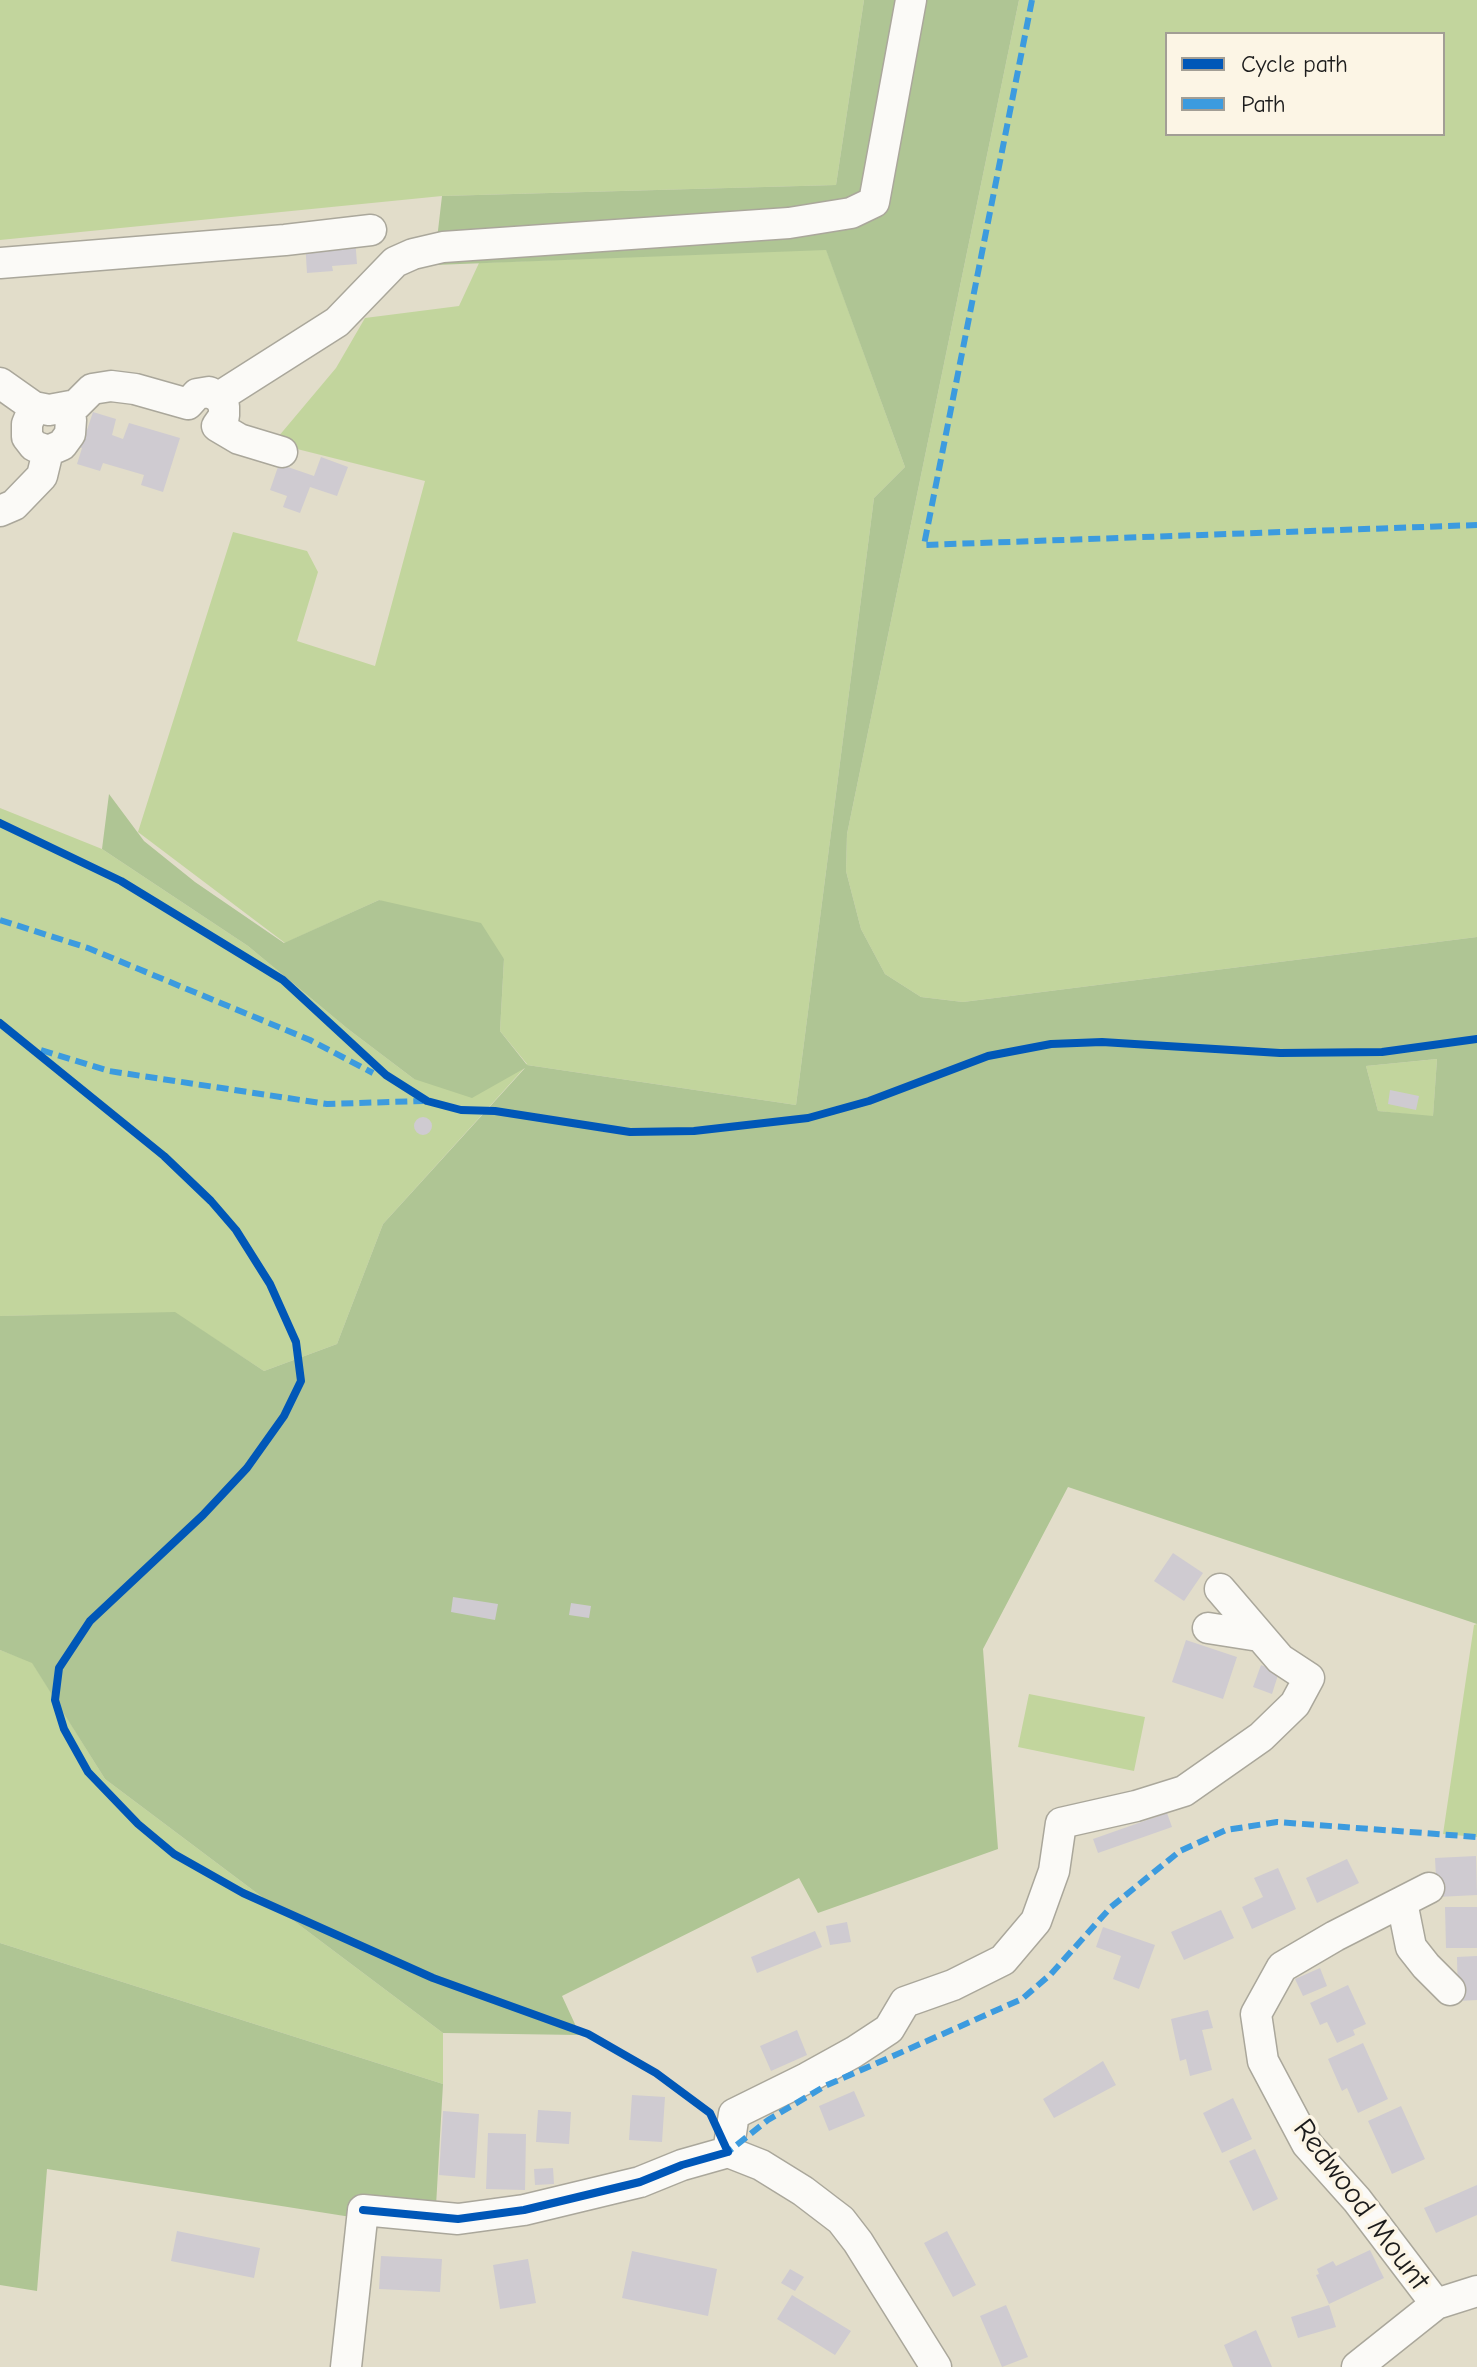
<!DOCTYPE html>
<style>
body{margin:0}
#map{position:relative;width:1477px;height:2367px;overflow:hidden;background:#e2ddca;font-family:"Comic Neue",sans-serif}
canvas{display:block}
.legend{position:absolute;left:1165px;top:32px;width:280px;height:104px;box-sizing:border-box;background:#fcf5e5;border:2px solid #a29e95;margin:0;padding:10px 14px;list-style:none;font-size:24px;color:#1c1c1c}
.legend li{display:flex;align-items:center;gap:16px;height:40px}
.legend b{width:40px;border:2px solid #a29e95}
</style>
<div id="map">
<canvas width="1477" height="2367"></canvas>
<ul class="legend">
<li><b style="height:10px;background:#0057b8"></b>Cycle path</li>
<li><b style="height:10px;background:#3c9bdf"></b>Path</li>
</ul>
</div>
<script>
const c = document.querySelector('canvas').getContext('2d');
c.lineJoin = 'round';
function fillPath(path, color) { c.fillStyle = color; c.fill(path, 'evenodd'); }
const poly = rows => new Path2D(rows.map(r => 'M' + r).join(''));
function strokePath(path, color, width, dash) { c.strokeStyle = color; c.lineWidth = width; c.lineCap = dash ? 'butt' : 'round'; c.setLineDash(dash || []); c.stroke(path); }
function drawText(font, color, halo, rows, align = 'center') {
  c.font = font + ' "Comic Neue",sans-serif'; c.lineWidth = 7; c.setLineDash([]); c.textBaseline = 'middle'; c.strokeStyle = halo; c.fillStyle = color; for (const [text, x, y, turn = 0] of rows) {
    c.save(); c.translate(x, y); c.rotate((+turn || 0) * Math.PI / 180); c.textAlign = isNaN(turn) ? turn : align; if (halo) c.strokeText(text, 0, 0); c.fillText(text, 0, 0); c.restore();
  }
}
fillPath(poly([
 [0,0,864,0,836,185,442,196,0,240],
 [1019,0,1477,0,1477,937,963,1002,921,997,885,974,861,929,846,871,847,834],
 [1167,34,1443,34,1443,134,1167,134],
 [826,249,905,467,874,498,796,1105,527,1065,383,1224,337,1344,264,1371,175,1313,0,1316,0,808,102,849,248,946,348,1029,414,1079,527,1064,500,1031,504,959,379,900,285,943,138,832,233,532,307,551,318,572,297,641,375,666,425,481,273,443,336,368,365,318,459,306,479,263],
 [1437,1059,1433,1117,1378,1111,1366,1066],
 [1477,1624,1477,1837,1443,1834,1474,1625],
 [0,1650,32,1662,105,1779,443,2033,443,2084,0,1943],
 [1029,1694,1145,1717,1134,1771,1018,1747]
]), '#c2d59d');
fillPath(poly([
 [864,0,1019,0,847,834,846,871,861,929,885,974,921,997,963,1002,1477,937,1477,1624,1068,1487,983,1649,998,1849,818,1913,799,1878,562,1996,580,2035,443,2033,105,1779,32,1663,0,1650,0,1316,175,1312,264,1371,337,1344,383,1224,525,1068,472,1098,414,1079,348,1029,248,946,102,849,109,794,144,841,195,882,284,943,379,900,481,923,504,959,500,1031,527,1065,796,1105,874,498,905,467,826,250,434,265,442,196,836,185],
 [1437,1059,1433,1116,1378,1111,1366,1066],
 [0,1943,443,2084,436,2206,408,2226,47,2169,37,2291,0,2285]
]), '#afc594');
fillPath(poly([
 [355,238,357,264,332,266,333,271,307,273,305,241],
 [93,412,116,419,112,435,123,439,129,423,180,438,163,492,141,485,144,475,103,463,100,471,77,464,82,448,76,446,81,428,87,430],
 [321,457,348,467,337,496,310,487,300,513,283,507,287,496,270,490,279,464,314,476],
 [1390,1090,1419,1096,1416,1110,1388,1104],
 '414 1126a9 9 0 1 1 18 0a9 9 0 1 1-18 0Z',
 [1173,1553,1203,1573,1184,1601,1154,1581],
 [453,1597,498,1604,495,1620,451,1612],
 [571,1603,591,1606,589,1618,569,1615],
 [1186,1640,1237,1657,1223,1699,1172,1682],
 [1261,1665,1279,1672,1272,1694,1253,1687],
 [1167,1813,1172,1827,1098,1853,1093,1839],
 [1476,1856,1477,1895,1437,1897,1435,1858],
 [1347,1859,1359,1883,1317,1903,1306,1878],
 [1278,1868,1296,1909,1252,1929,1242,1907,1263,1897,1254,1878],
 [1445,1907,1477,1907,1477,1948,1446,1948],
 [1221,1910,1234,1938,1184,1960,1171,1932],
 [847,1922,851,1942,830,1945,826,1926],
 [1103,1927,1155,1945,1139,1989,1113,1979,1121,1956,1096,1947],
 [815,1931,822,1947,757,1973,751,1957],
 [1477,1956,1477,2000,1458,2001,1457,1957],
 [1320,1968,1327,1986,1303,1996,1295,1979],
 [1348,1985,1366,2024,1353,2030,1355,2035,1337,2043,1327,2022,1320,2025,1310,2003],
 [1208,2010,1213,2028,1202,2030,1212,2070,1190,2076,1186,2059,1180,2061,1171,2019],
 [797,2030,807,2055,771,2071,760,2046],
 [1363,2043,1388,2099,1358,2113,1347,2088,1342,2091,1328,2059],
 [1103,2061,1116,2085,1054,2118,1043,2099],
 [854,2091,865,2116,829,2131,819,2106],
 [632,2095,665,2097,662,2142,629,2140],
 [1233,2098,1252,2139,1222,2153,1203,2113],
 [1401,2106,1425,2159,1392,2174,1368,2121],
 [538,2110,571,2112,569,2144,536,2142],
 [443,2111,479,2114,475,2178,439,2175],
 [488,2133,526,2134,525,2190,486,2189],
 [1255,2149,1278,2199,1253,2211,1229,2161],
 [553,2168,554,2184,535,2185,534,2169],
 [1477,2185,1477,2215,1436,2233,1424,2208],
 [177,2231,260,2248,254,2278,171,2261],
 [947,2231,976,2285,953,2297,924,2243],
 [1370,2250,1384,2278,1329,2304,1316,2275,1319,2274,1317,2269,1333,2261,1336,2266],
 [632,2251,717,2269,708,2316,622,2298],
 [381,2256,442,2259,440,2292,379,2289],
 [528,2259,536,2303,500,2309,493,2265],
 [790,2269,804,2277,795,2291,781,2283],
 [792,2295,851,2331,835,2355,777,2319],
 [1006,2305,1028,2357,1002,2367,980,2316],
 [1329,2305,1336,2327,1298,2338,1291,2317],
 [1256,2330,1272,2367,1233,2367,1224,2345]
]), '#cfcbd1');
const minor = poly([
 [0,263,285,240,371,230],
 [0,383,34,407,49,410,76,405,92,389,111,386,135,389,188,404,197,394,209,392,219,397,337,322,395,262,413,254,443,247,789,223,851,213,874,202,911,0],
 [219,397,224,406,224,416,217,426,239,439,282,452],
 [34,407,27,424,27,437,34,446,48,451],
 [0,511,14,505,42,476,48,451,62,445,70,434,71,420,66,407],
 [1208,1628,1259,1636],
 [1429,1888,1335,1936,1282,1967,1256,2014,1263,2061,1307,2144,1357,2200,1436,2304],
 [1402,1902,1411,1947,1426,1966,1450,1990],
 [728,2152,734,2114,807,2078,854,2052,889,2029,905,2002,953,1985,1003,1960,1036,1921,1054,1871,1061,1823,1136,1806,1184,1791,1261,1737,1295,1704,1309,1678,1280,1659,1220,1589],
 [346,2367,363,2210,458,2219,524,2210,640,2182,682,2165,728,2152,761,2165,803,2191,841,2220,858,2242,936,2367],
 [1357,2367,1436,2304,1477,2291]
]);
strokePath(minor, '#aaa79b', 33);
strokePath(minor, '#fbfaf7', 30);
strokePath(poly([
 [1032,0,924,545,1477,525],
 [0,920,88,948,310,1040,373,1073],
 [41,1050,109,1071,327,1104,423,1101],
 [725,2146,728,2152,768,2120,825,2086,1022,1999,1051,1974,1111,1907,1180,1851,1226,1830,1277,1822,1477,1837]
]), '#3c9bdf', 6, [12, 6]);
strokePath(poly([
 [0,823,121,881,283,980,386,1075,427,1101,461,1110,495,1111,630,1132,694,1131,808,1118,869,1101,988,1056,1051,1044,1102,1042,1280,1053,1382,1052,1477,1039],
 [0,1023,164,1156,211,1201,236,1230,270,1284,296,1342,301,1381,284,1416,247,1468,203,1515,90,1621,59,1668,55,1700,64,1729,88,1772,138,1824,174,1854,243,1893,433,1978,588,2034,656,2073,710,2113,728,2152,682,2165,640,2182,524,2210,458,2219,363,2210]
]), '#0057b8', 8);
drawText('30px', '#1c1c1c', '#fcf5e5', [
 ["Redwood Mount",1361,2205,53]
]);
</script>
